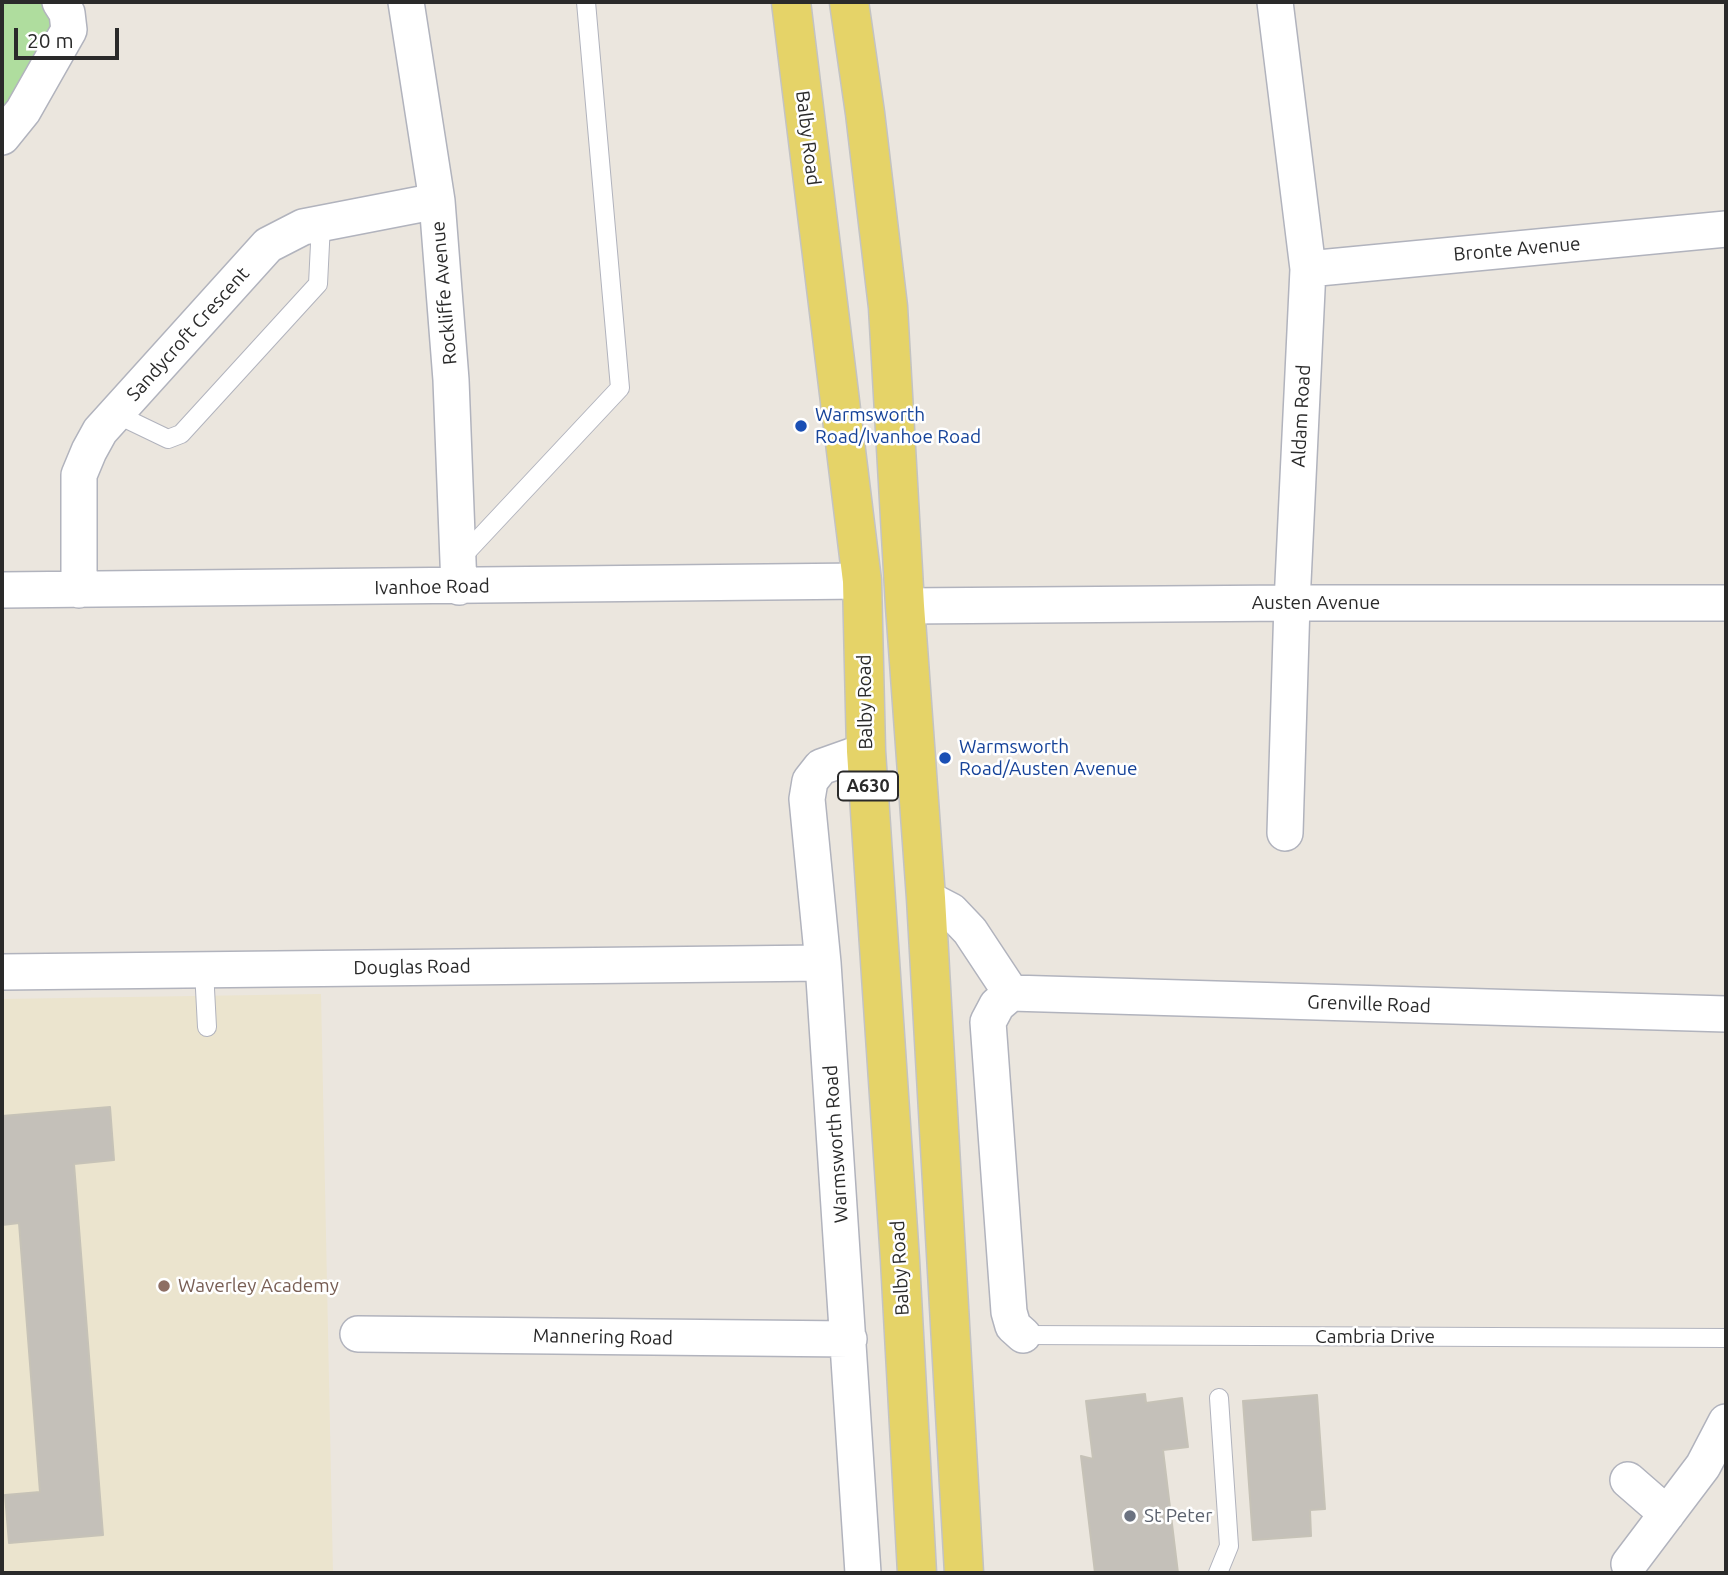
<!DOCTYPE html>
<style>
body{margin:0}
#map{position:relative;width:1728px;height:1575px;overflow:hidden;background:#ebe6de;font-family:Ubuntu,sans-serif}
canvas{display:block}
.frame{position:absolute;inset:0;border:4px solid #2a2a2a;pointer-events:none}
.scale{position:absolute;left:14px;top:28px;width:105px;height:32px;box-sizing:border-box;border:4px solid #2a2a2a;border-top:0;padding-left:9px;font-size:21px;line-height:24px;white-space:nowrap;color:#2a2a2a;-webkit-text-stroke:5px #fff;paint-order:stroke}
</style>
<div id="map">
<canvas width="1728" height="1575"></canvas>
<div class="frame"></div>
<div class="scale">20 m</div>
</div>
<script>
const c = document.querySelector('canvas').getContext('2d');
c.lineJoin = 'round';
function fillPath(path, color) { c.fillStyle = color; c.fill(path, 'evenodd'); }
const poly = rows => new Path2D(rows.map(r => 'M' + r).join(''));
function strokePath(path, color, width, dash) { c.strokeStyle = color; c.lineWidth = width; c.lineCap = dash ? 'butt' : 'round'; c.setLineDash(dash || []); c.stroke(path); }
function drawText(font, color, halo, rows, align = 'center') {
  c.font = font + ' Ubuntu,sans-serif'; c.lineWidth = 5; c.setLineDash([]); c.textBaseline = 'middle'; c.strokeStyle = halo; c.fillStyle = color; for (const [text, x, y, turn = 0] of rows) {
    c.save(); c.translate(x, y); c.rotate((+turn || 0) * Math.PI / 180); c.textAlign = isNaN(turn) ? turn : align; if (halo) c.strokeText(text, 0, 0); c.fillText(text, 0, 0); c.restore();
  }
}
fillPath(poly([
 [321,994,333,1573,2,1573,2,999]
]), '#ebe4ce');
fillPath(poly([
 [2,2,45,2,56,27,2,118]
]), '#afdd9e');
const building = poly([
 [110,1107,114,1160,74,1164,103,1535,9,1543,5,1495,40,1492,19,1223,2,1225,2,1116,110,1107],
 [1145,1394,1146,1403,1182,1398,1188,1447,1163,1450,1178,1573,1095,1573,1081,1456,1093,1459,1086,1401,1145,1394],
 [1317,1395,1325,1509,1310,1510,1311,1536,1253,1540,1243,1401,1317,1395]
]);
fillPath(building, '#c4c0b9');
strokePath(building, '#c6c2b7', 2);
const service = poly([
 [116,414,168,439,181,434,318,284,321,224],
 [459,560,620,388,586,2],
 [204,970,207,1027],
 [1023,1335,1726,1338],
 [1218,1573,1229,1546,1219,1398]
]);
const minor = poly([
 [406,2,437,201,451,380,459,587],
 [1275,2,1308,269,1292,603,1285,833],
 [2,137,23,111,69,30,67,13,60,2],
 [1308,269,1726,229],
 [2,590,862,581],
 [79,590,79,475,89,451,100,431,268,245,303,227,437,201],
 [905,606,1292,603,1726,603],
 [926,898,951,911,970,931,1011,993,997,1005,988,1022,1009,1312,1013,1326,1023,1335],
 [2,972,823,963],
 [1011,993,1726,1014],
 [358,1334,849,1339],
 [1628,1480,1667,1514],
 [1629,1564,1703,1466,1726,1422],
 [863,1573,823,963,807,799,810,781,821,767,866,751]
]);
const primary = poly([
 [791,2,862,581,866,751,900,1260,917,1573],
 [849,2,865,113,888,307,905,606,926,898,964,1573]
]);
strokePath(service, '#b1b3bd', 20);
strokePath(minor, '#b1b3bd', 38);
strokePath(primary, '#c3c3c3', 41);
strokePath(service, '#fff', 18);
strokePath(minor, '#fff', 35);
strokePath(primary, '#e5d368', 38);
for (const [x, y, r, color] of [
 [801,426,7,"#1a4fb4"],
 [945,758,7,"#1a4fb4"],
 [164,1286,7,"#8d6e63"],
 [1130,1516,7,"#6b7280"]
]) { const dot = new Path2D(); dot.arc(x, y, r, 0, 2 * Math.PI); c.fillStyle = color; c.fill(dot); strokePath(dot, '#fff', 2.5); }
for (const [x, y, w] of [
 [868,786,60]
]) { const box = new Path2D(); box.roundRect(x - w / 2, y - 14.5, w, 29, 5); c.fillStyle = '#fff'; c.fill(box); strokePath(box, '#2a2a2a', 2); }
drawText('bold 18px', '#2a2a2a', null, [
 ["A630",868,786]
]);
drawText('19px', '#2a2a2a', '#fff', [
 ["Balby Road",808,138,83],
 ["Bronte Avenue",1517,249,-5],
 ["Rockliffe Avenue",444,293,-95],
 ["Sandycroft Crescent",188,334,-48],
 ["Aldam Road",1301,416,-87],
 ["Ivanhoe Road",432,587,-1],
 ["Austen Avenue",1316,603],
 ["Balby Road",865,702,-91],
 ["Douglas Road",412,967,-1],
 ["Grenville Road",1369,1004,2],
 ["Warmsworth Road",836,1144,-94],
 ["Balby Road",900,1268,-93],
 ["Mannering Road",603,1337,1],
 ["Cambria Drive",1375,1337]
]);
drawText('19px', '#164399', '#fff', [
 ["Warmsworth",815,415],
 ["Road/Ivanhoe Road",815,437],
 ["Warmsworth",959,747],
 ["Road/Austen Avenue",959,769]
], 'left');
drawText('19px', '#785e54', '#fff', [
 ["Waverley Academy",178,1286]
], 'left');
drawText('19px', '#5b616d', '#fff', [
 ["St Peter",1144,1516]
], 'left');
</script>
